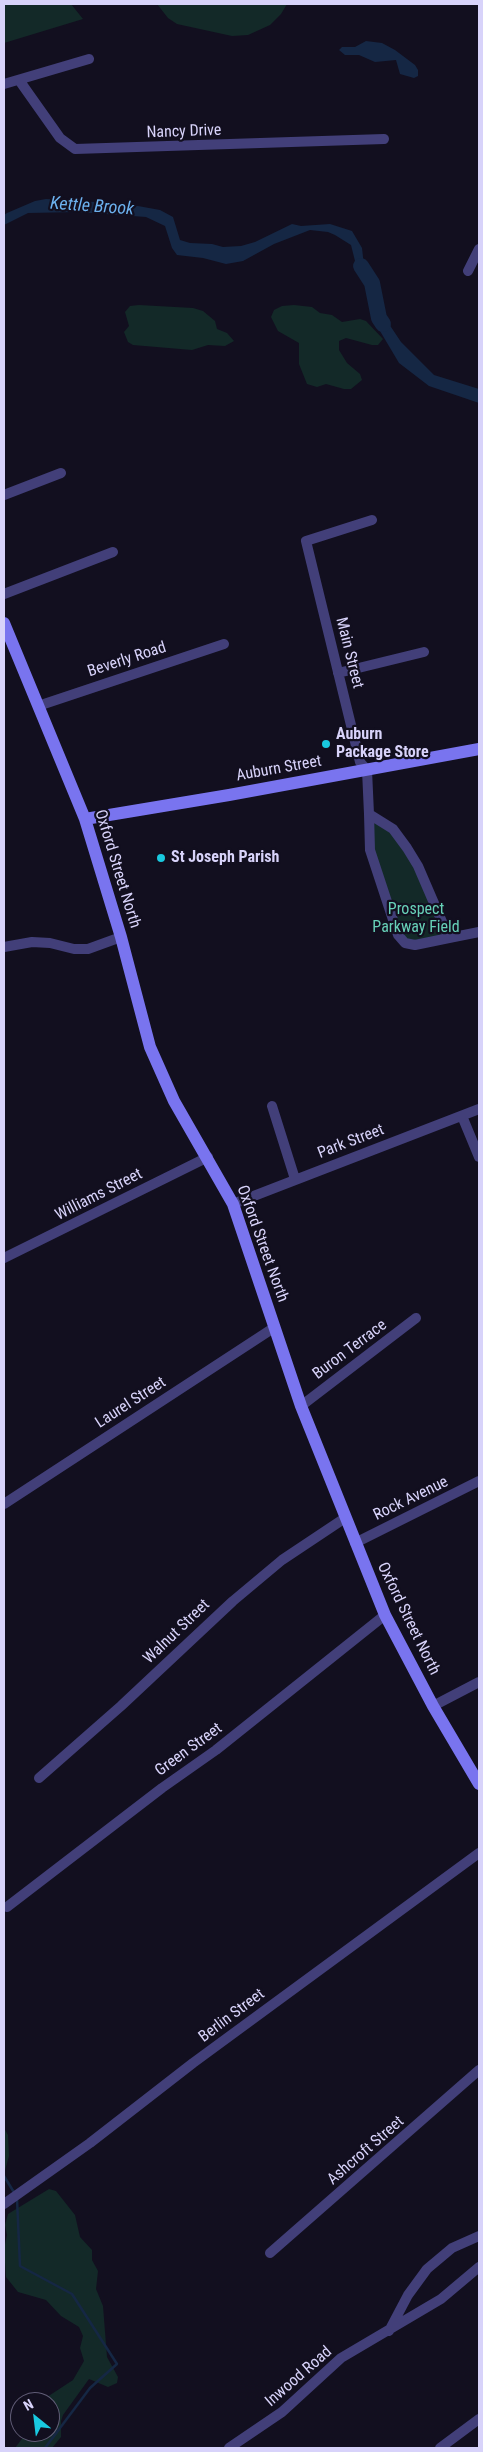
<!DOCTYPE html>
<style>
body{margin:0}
#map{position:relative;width:483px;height:2452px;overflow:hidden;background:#120f1f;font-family:"Roboto Condensed",sans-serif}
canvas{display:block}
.frame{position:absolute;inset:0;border:5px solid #d8d3fa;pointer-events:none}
.north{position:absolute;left:10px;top:2392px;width:50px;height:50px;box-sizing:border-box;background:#120f1f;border:1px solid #615d77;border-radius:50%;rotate:331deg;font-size:14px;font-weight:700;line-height:20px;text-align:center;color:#d8d3fa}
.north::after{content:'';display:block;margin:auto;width:18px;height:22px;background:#19c9df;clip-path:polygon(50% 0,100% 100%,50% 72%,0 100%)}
</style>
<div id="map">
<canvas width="483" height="2452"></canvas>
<div class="frame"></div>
<div class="north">N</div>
</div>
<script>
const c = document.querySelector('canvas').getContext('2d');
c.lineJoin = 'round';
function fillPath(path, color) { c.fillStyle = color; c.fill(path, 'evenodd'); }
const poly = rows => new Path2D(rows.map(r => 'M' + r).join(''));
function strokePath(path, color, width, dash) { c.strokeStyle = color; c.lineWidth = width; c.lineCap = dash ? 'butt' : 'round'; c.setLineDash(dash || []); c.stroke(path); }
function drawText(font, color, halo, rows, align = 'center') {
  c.font = font + ' "Roboto Condensed",sans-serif'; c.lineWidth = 4.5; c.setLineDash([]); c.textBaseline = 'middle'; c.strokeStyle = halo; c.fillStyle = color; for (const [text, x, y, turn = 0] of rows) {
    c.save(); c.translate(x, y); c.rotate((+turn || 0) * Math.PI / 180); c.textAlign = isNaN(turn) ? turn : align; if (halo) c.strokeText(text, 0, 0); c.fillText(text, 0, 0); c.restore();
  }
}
fillPath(poly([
 [4,4,71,4,83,19,4,43],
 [157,4,287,4,281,14,270,25,248,35,232,36,177,24,168,18],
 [139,305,193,308,203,311,215,321,217,329,227,333,234,341,225,346,208,345,192,350,133,345,128,342,124,332,129,326,125,312,130,306],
 [294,305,312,307,320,313,332,315,342,322,360,319,366,321,383,339,378,345,372,345,346,338,339,341,339,350,347,363,360,374,362,380,351,389,344,389,326,384,317,387,307,384,299,364,299,343,278,331,271,317,274,310,282,306],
 [369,814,398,835,449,938,430,943,403,940,370,847],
 [4,2128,8,2135,9,2156,4,2174],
 [49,2189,56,2191,75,2215,80,2237,92,2250,92,2260,98,2271,96,2289,103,2306,107,2357,118,2377,117,2383,108,2387,89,2379,63,2415,61,2421,61,2437,52,2448,15,2448,27,2432,50,2432,50,2402,41,2401,73,2380,84,2361,80,2348,83,2336,79,2327,61,2316,46,2300,18,2292,6,2277,4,2249,7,2235,5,2225,8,2214]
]), '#132928');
fillPath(poly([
 [366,41,382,43,395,50,415,65,418,70,418,76,414,78,400,74,396,60,375,62,359,55,345,55,339,50,342,47,355,47],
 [46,199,127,204,160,210,173,217,180,240,190,243,212,244,223,247,241,246,255,242,292,224,301,226,330,224,352,231,362,248,364,266,371,273,379,286,385,318,401,342,434,375,479,389,479,403,429,386,399,363,380,331,375,289,356,265,351,245,335,235,328,232,310,230,274,244,243,261,226,264,203,258,177,255,172,248,165,226,146,217,78,212,28,213,4,225,4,215,7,213,35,201]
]), '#152744');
strokePath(poly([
 [4,2176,15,2194],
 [17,2199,20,2266,72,2294,117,2364,90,2388,45,2448]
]), '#152744', 2.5);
strokePath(poly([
 [361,266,372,283,379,318,383,324]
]), '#152744', 16);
strokePath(poly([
 [19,80,60,138,75,149,384,139],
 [4,84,89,59],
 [468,271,479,249],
 [4,495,61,473],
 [4,594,113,552],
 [338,673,424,652],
 [38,706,224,644],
 [369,814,370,850,398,935,405,943,415,945,449,938,418,866,407,848,393,829,369,814,367,770,360,762,306,541,372,520],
 [449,938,479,932],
 [4,947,32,942,50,943,74,949,88,949,121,937],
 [272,1106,295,1179],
 [462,1116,479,1157],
 [233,1204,479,1109],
 [4,1258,208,1157],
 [301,1406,416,1318],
 [4,1504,275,1327],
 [355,1543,479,1481],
 [433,1706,479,1682],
 [39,1778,121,1706,233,1601,282,1560,345,1518],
 [7,1907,162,1788,216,1750,385,1615],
 [4,2204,90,2143,193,2063,479,1853],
 [270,2253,479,2070],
 [389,2331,408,2295,427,2269,452,2248,479,2236],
 [229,2448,282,2412,341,2358,441,2299,479,2267],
 [440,2448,479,2419]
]), '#423f79', 10);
strokePath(poly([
 [4,623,85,819,121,937,150,1047,174,1101,233,1204,301,1406,385,1615,433,1706,479,1784],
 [85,819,229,795,479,749]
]), '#7974ef', 12);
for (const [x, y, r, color] of [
 [326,744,5,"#19c9df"],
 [161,858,5,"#19c9df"]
]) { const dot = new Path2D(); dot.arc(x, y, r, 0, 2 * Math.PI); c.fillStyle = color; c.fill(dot); strokePath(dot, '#120f1f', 2); }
drawText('16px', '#d8d3fa', '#120f1f', [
 ["Nancy Drive",184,132,-2],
 ["Main Street",349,653,76],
 ["Beverly Road",127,660,-18],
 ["Auburn Street",279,769,-10],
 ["Oxford Street North",117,869,73],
 ["Park Street",351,1142,-21],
 ["Williams Street",99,1195,-27],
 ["Oxford Street North",262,1244,70],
 ["Buron Terrace",350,1350,-37],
 ["Laurel Street",131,1403,-33],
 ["Rock Avenue",411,1499,-26],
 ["Oxford Street North",408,1619,64],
 ["Walnut Street",177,1632,-44],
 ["Green Street",189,1750,-36],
 ["Berlin Street",232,2016,-37],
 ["Ashcroft Street",366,2151,-41],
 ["Inwood Road",299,2377,-41]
]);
drawText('bold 16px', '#d8d3fa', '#120f1f', [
 ["Auburn",336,735],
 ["Package Store",336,753],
 ["St Joseph Parish",171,858]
], 'left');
drawText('16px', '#67d1b8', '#120f1f', [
 ["Prospect",416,910],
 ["Parkway Field",416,928]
]);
drawText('italic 18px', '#6cb1ee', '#120f1f', [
 ["Kettle Brook",92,207,4]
]);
</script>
